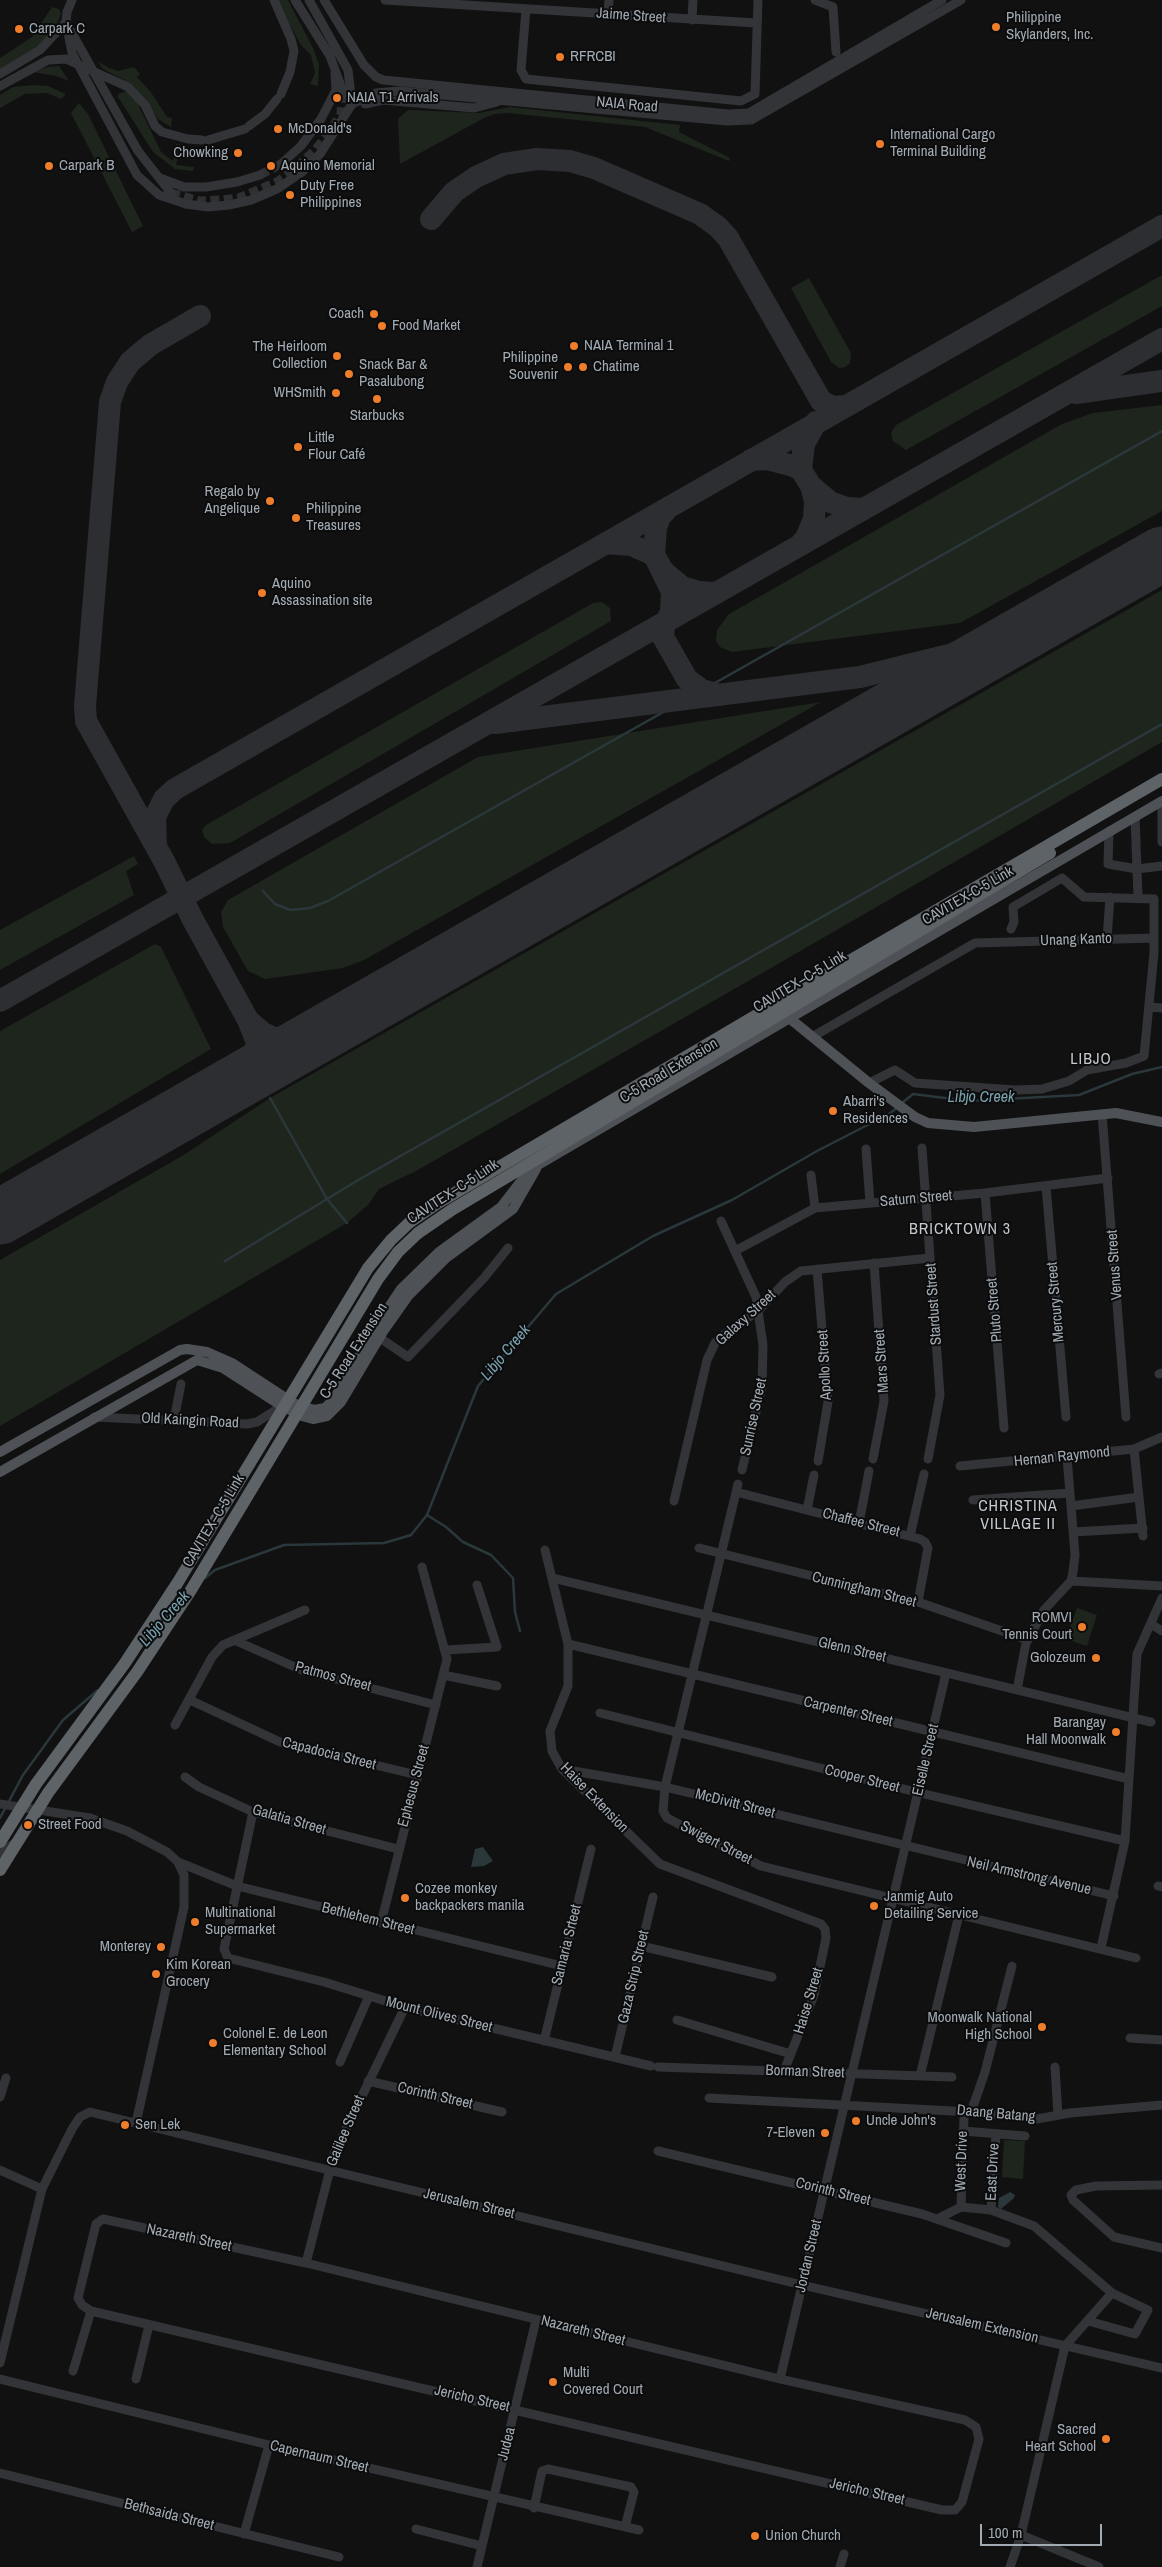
<!DOCTYPE html>
<meta charset="utf-8">
<style>
body{margin:0}
#map{position:relative;width:1162px;height:2567px;overflow:hidden;background:#111112;font-family:"Archivo Narrow",sans-serif}
canvas{display:block}
.scale{position:absolute;left:980px;top:2524px;width:122px;height:22px;box-sizing:border-box;border:2px solid #a2abb3;border-top:0;padding-left:6px;font-size:15px;line-height:18px;white-space:nowrap;color:#a2abb3;-webkit-text-stroke:4px #0c0c0d;paint-order:stroke}
</style>
<div id="map">
<canvas width="1162" height="2567"></canvas>
<div class="scale">100 m</div>
</div>
<script>
const c = document.querySelector('canvas').getContext('2d');
c.lineJoin = 'round';
function fillPath(path, color) { c.fillStyle = color; c.fill(path, 'evenodd'); }
const poly = rows => new Path2D(rows.map(r => 'M' + r).join(''));
function strokePath(path, color, width, dash) { c.strokeStyle = color; c.lineWidth = width; c.lineCap = dash ? 'butt' : 'round'; c.setLineDash(dash || []); c.stroke(path); }
function drawText(font, color, halo, rows, align = 'center') {
  c.font = font + ' "Archivo Narrow",sans-serif'; c.lineWidth = 4; c.setLineDash([]); c.textBaseline = 'middle'; c.strokeStyle = halo; c.fillStyle = color; for (const [text, x, y, turn = 0] of rows) {
    c.save(); c.translate(x, y); c.rotate((+turn || 0) * Math.PI / 180); c.textAlign = isNaN(turn) ? turn : align; if (halo) c.strokeText(text, 0, 0); c.fillText(text, 0, 0); c.restore();
  }
}
fillPath(poly([
 [276,0,288,0,313,48,319,65,318,86,310,84,315,73,311,55,301,45],
 [52,7,59,9,61,14,54,32,45,43,0,70,0,58,32,37],
 [97,61,109,68,118,71,134,67,140,74,137,77,150,91,167,117,172,118,171,127,158,119,138,92,124,80,103,69],
 [59,66,69,81,56,76,33,72,48,67],
 [35,85,48,86,66,94,61,99,47,93,25,94,0,108,0,95,13,87],
 [126,91,136,100,161,152,173,161,176,144,180,145,176,165,194,167,193,171,175,169,153,152,118,97,118,94],
 [79,103,88,114,143,226,132,232,71,113],
 [510,107,680,125,679,132,730,158,729,161,645,127,508,113,494,114,484,118,400,164,398,119,408,110,479,113],
 [1162,275,1162,306,906,450,893,441,891,433,896,425],
 [809,278,851,353,850,363,845,367,839,368,831,362,791,288],
 [1162,405,1162,511,960,623,732,652,720,647,716,642,717,630,729,614,1062,424,1093,413],
 [1162,590,1162,742,764,972,416,1171,379,1189,368,1205,347,1223,0,1426,0,1260,182,1156,270,1098],
 [602,602,610,608,611,621,230,843,212,844,204,837,202,830,206,825,593,603],
 [821,702,364,960,343,968,265,979,248,971,223,927,221,912,228,900,478,757],
 [134,856,138,864,126,871,134,895,0,970,0,930],
 [155,944,161,947,211,1049,0,1174,0,1031],
 [1077,1608,1097,1615,1087,1646,1066,1639],
 [1004,2140,1025,2141,1023,2179,1002,2177]
]), '#1e251d');
fillPath(poly([
 [483,1847,493,1861,484,1866,471,1867,475,1849],
 [1010,2192,1015,2195,1014,2198,1001,2209,998,2207,999,2198]
]), '#2a373b');
strokePath(poly([
 [263,891,275,904,290,910,310,908,328,901,1162,431],
 [270,1098,327,1199,347,1223],
 [902,1103,913,1094,969,1101,1079,1095,1132,1074,1162,1067],
 [225,1261,360,1179,1162,724],
 [427,1515,446,1527,463,1542,491,1555,513,1578,515,1612,520,1631],
 [205,1578,215,1570,284,1545,384,1543,411,1535,427,1515,478,1386,556,1294,653,1236,732,1200,817,1151,889,1114,898,1107],
 [154,1629,173,1606],
 [0,1818,23,1775,63,1720,98,1690]
]), '#2a373b', 2.5);
strokePath(poly([
 [431,219,454,192,476,177,504,164,537,159,570,161,594,168,700,214,718,227,728,238,821,401,833,407,846,406],
 [200,316,150,345,130,362,117,382,110,402,85,706,86,721,164,861,193,920,248,1020,263,1033,279,1040,299,1040,326,1031],
 [1076,393,1162,381],
 [816,422,804,444,801,470,811,486,830,502,847,508,864,509],
 [751,460,767,459,793,466,801,470,811,486,815,501,814,519,806,538,800,545],
 [669,507,660,517,656,528,654,555,663,571,682,587,699,592,716,593],
 [606,543,631,545,654,555,672,592,671,612,664,626,663,637,687,679,702,690,720,695],
 [495,723,860,677,953,654,1036,625],
 [156,846,155,817,164,799,175,789,1162,226],
 [0,1001,1162,339],
 [236,1082,248,1072,257,1050,256,1040,248,1020]
]), '#2d2e31', 22);
strokePath(poly([
 [0,1217,1162,554]
]), '#2d2e31', 55);
strokePath(poly([
 [260,175,281,164],
 [171,193,200,201,222,200,239,198,277,182,293,171,316,149,331,130,341,114,342,96]
]), '#2e3032', 9, [9, 4.5]);
strokePath(poly([
 [72,0,67,12,66,22,72,53,137,175,159,195,186,204],
 [274,0,291,39,294,51,290,72,281,94],
 [295,0,330,56,342,89,342,96],
 [309,0,348,70,352,104,376,93,399,91,727,121,751,120,961,0],
 [324,0,364,65,376,77,383,80,728,114,749,113,942,0],
 [385,0,756,23],
 [815,0,833,7,836,52],
 [526,9,521,70,526,79,741,101,755,94,758,0],
 [608,15,609,0],
 [692,20,693,0],
 [68,26,138,151,171,193],
 [0,74,40,50,66,22],
 [0,86,48,60,66,59,128,87,145,105,155,126,162,132,188,139,202,140],
 [365,104,383,100,474,108,497,102],
 [249,126,265,114,277,99],
 [208,140,245,129],
 [281,164,301,146,321,119,336,90,335,73],
 [160,178,184,187,206,187,237,182,260,175],
 [1162,810,1162,842],
 [1135,817,1138,897],
 [1109,831,1108,864,1137,869,1162,866],
 [1107,939,1110,897],
 [1150,1007,1162,1008],
 [812,1037,975,943,1154,938],
 [869,1083,895,1070,915,1083,1015,1090,1042,1089,1069,1081,1087,1070,1126,1063,1144,1056,1154,953,1154,899,1084,897,1062,878,1013,907,1014,922,1011,929],
 [1102,1114,1126,1417],
 [922,1148,940,1395,928,1459],
 [866,1149,870,1203],
 [811,1175,815,1208],
 [1046,1186,1066,1417],
 [985,1193,1004,1428],
 [721,1221,756,1297,763,1345,762,1387,742,1470],
 [735,1251,815,1208,985,1193,1108,1178],
 [817,1269,828,1402,818,1461],
 [380,1338,408,1357,484,1278,508,1248],
 [1159,1374,1162,1373],
 [94,1417,247,1424,257,1422,282,1406],
 [174,1420,181,1384],
 [1134,1449,1143,1536],
 [873,1459,884,1401,874,1263],
 [960,1466,1134,1449,1162,1437],
 [738,1484,665,1787,663,1811,667,1818,761,1866,1136,1958],
 [736,1492,920,1539,925,1542,928,1548,918,1602],
 [973,1500,1070,1493],
 [674,1501,707,1360,715,1343,722,1336,759,1310,785,1282,801,1271,930,1258],
 [1071,1506,1139,1497],
 [807,1510,814,1475],
 [859,1523,869,1471],
 [1073,1532,1143,1528],
 [910,1536,924,1474],
 [699,1548,918,1602,1028,1640],
 [545,1550,568,1644,568,1686,550,1731,552,1751,562,1769,660,1864,821,1924,825,1929,826,1938,814,1995,784,2071],
 [553,1578,1151,1722],
 [1071,1581,1162,1586],
 [1151,1624,1162,1631],
 [234,1640,304,1671,436,1705],
 [568,1644,1129,1779],
 [446,1650,497,1647,477,1585],
 [443,1675,497,1686],
 [1017,1690,1026,1643,1044,1610,1071,1581,1073,1572,1075,1555,1067,1457],
 [190,1700,280,1742,417,1775],
 [600,1713,916,1792,1125,1841],
 [175,1725,212,1657,223,1645,305,1610],
 [562,1769,665,1787,1114,1896],
 [185,1777,199,1787,253,1812,398,1849],
 [0,1804,90,1818,127,1831,167,1852,178,1862,184,1875,184,1907,136,2123],
 [253,1812,224,1949,228,1958,324,1982,405,2007,651,2066],
 [0,1854,13,1844],
 [178,1862,237,1886,562,1966],
 [1158,1886,1162,1887],
 [381,1923,447,1659,422,1567],
 [641,1946,772,1977],
 [1101,1948,1125,1841,1137,1654,1162,1598],
 [677,2020,791,2054],
 [1130,2038,1162,2040],
 [544,2041,591,1849],
 [615,2057,653,1897],
 [340,2062,369,1996],
 [658,2067,952,2077],
 [1055,2067,1058,2115],
 [920,2076,959,1915],
 [368,2081,502,2112],
 [0,2097,6,2078],
 [709,2098,971,2112,1037,2119,1070,2113,1162,2105],
 [971,2112,985,2072,1012,1966],
 [963,2131,1025,2136],
 [658,2151,922,2214,1006,2243],
 [0,2170,42,2189],
 [1162,2185,1096,2186,1076,2190,1071,2195,1073,2200,1114,2237,1162,2248],
 [961,2207,991,2210,1034,2226,1112,2293,1148,2310,1135,2334,1088,2321],
 [961,2207,964,2118],
 [991,2210,996,2134],
 [103,2219,306,2263,780,2379,965,2420,976,2427,979,2439,962,2502,955,2510,942,2510,91,2311,82,2305,78,2298,96,2224,103,2219],
 [937,2219,961,2207],
 [306,2263,334,2154,405,2007],
 [0,2363,42,2189,72,2129,80,2117,90,2112,802,2285,1162,2368],
 [73,2371,91,2311],
 [0,2379,269,2445,639,2530],
 [136,2379,149,2325],
 [780,2379,946,1673],
 [0,2473,339,2557],
 [534,2508,542,2471,548,2469,631,2487,634,2492,625,2527],
 [416,2529,482,2546],
 [244,2534,269,2445],
 [1021,2535,1099,2567],
 [477,2567,536,2320],
 [840,2567,844,2554],
 [1010,2567,1021,2535,1065,2346,1112,2293]
]), '#323437', 9);
strokePath(poly([
 [788,1017,869,1083,915,1117,928,1123,974,1127,1116,1113,1162,1122],
 [0,1452,180,1350,187,1349,207,1352,232,1363,293,1403,314,1410,325,1408,334,1399,377,1325,401,1289,439,1252,501,1207,522,1180,538,1165,1162,801],
 [0,1472,197,1360,223,1368,282,1406,302,1416,313,1419,327,1416,341,1402,384,1330,408,1296,446,1258,513,1209,536,1169]
]), '#4e5256', 10);
strokePath(poly([
 [410,1222,438,1203,779,1002,1162,779],
 [418,1233,453,1209,1050,853]
]), '#5e6368', 12);
strokePath(poly([
 [186,204,208,207,229,205,251,200,277,189,302,172,320,154,352,104]
]), '#323437', 9);
strokePath(poly([
 [0,1842,36,1784,125,1663,178,1582,368,1268,391,1240,410,1222],
 [0,1870,48,1793,137,1672,191,1590,378,1279,398,1252,418,1233]
]), '#5e6368', 12);
for (const [x, y, r, color] of [
 [996,27,5,"#ef7e2c"],
 [19,29,5,"#ef7e2c"],
 [560,57,5,"#ef7e2c"],
 [337,98,5,"#ef7e2c"],
 [278,129,5,"#ef7e2c"],
 [880,144,5,"#ef7e2c"],
 [238,153,5,"#ef7e2c"],
 [49,166,5,"#ef7e2c"],
 [271,166,5,"#ef7e2c"],
 [290,195,5,"#ef7e2c"],
 [374,314,5,"#ef7e2c"],
 [382,326,5,"#ef7e2c"],
 [574,346,5,"#ef7e2c"],
 [337,356,5,"#ef7e2c"],
 [568,367,5,"#ef7e2c"],
 [583,367,5,"#ef7e2c"],
 [349,374,5,"#ef7e2c"],
 [336,393,5,"#ef7e2c"],
 [377,399,5,"#ef7e2c"],
 [298,447,5,"#ef7e2c"],
 [270,501,5,"#ef7e2c"],
 [296,518,5,"#ef7e2c"],
 [262,593,5,"#ef7e2c"],
 [833,1111,5,"#ef7e2c"],
 [1082,1627,5,"#ef7e2c"],
 [1096,1658,5,"#ef7e2c"],
 [1116,1732,5,"#ef7e2c"],
 [28,1825,5,"#ef7e2c"],
 [405,1898,5,"#ef7e2c"],
 [874,1906,5,"#ef7e2c"],
 [195,1922,5,"#ef7e2c"],
 [161,1947,5,"#ef7e2c"],
 [156,1974,5,"#ef7e2c"],
 [1042,2027,5,"#ef7e2c"],
 [213,2043,5,"#ef7e2c"],
 [856,2121,5,"#ef7e2c"],
 [125,2125,5,"#ef7e2c"],
 [825,2133,5,"#ef7e2c"],
 [553,2382,5,"#ef7e2c"],
 [1106,2439,5,"#ef7e2c"],
 [755,2536,5,"#ef7e2c"]
]) { const dot = new Path2D(); dot.arc(x, y, r, 0, 2 * Math.PI); c.fillStyle = color; c.fill(dot); strokePath(dot, '#0c0c0d', 2); }
drawText('15px', '#a2abb3', '#0c0c0d', [
 ["Jaime Street",631,16,4],
 ["NAIA Road",627,105,5],
 ["CAVITEX-C-5 Link",968,896,-30],
 ["Unang Kanto",1076,940,-2],
 ["CAVITEX–C-5 Link",800,982,-31],
 ["C-5 Road Extension",669,1071,-31],
 ["CAVITEX–C-5 Link",453,1192,-33],
 ["Saturn Street",916,1199,-5],
 ["Venus Street",1115,1265,-94],
 ["Mercury Street",1056,1302,-95],
 ["Stardust Street",934,1304,-94],
 ["Pluto Street",995,1310,-95],
 ["Galaxy Street",746,1318,-42],
 ["C-5 Road Extension",354,1351,-57],
 ["Mars Street",882,1361,-94],
 ["Apollo Street",825,1365,-93],
 ["Sunrise Street",754,1417,-78],
 ["Old Kaingin Road",190,1421,3],
 ["Hernan Raymond",1062,1457,-6],
 ["CAVITEX–C-5 Link",214,1521,-59],
 ["Chaffee Street",861,1523,14],
 ["Cunningham Street",864,1590,14],
 ["Glenn Street",852,1650,13],
 ["Patmos Street",333,1677,15],
 ["Carpenter Street",848,1712,13],
 ["Capadocia Street",329,1754,14],
 ["Eiselle Street",926,1760,-77],
 ["Cooper Street",862,1779,14],
 ["Ephesus Street",414,1786,-75],
 ["Haise Extension",594,1798,46],
 ["McDivitt Street",735,1804,14],
 ["Galatia Street",289,1820,16],
 ["Swigert Street",716,1843,27],
 ["Neil Armstrong Avenue",1029,1876,13],
 ["Bethlehem Street",368,1919,14],
 ["Samaria Srteet",567,1945,-76],
 ["Gaza Strip Street",634,1977,-77],
 ["Haise Street",809,2001,-73],
 ["Mount Olives Street",439,2015,14],
 ["Borman Street",805,2072,2],
 ["Corinth Street",435,2096,13],
 ["Daang Batang",996,2114,5],
 ["Galilee Street",346,2131,-67],
 ["West Drive",962,2161,-88],
 ["East Drive",993,2172,-87],
 ["Corinth Street",833,2192,14],
 ["Jerusalem Street",469,2204,13],
 ["Nazareth Street",189,2238,12],
 ["Jordan Street",809,2256,-77],
 ["Jerusalem Extension",982,2326,13],
 ["Nazareth Street",583,2331,14],
 ["Jericho Street",472,2399,13],
 ["Judea",507,2444,-76],
 ["Capernaum Street",319,2457,13],
 ["Jericho Street",867,2492,13],
 ["Bethsaida Street",169,2515,14]
]);
drawText('15px', '#a2abb3', '#0c0c0d', [
 ["Philippine",1006,18],
 ["Skylanders, Inc.",1006,35],
 ["Carpark C",29,29],
 ["RFRCBI",570,57],
 ["NAIA T1 Arrivals",347,98],
 ["McDonald's",288,129],
 ["International Cargo",890,135],
 ["Terminal Building",890,152],
 ["Chowking",228,153,"right"],
 ["Carpark B",59,166],
 ["Aquino Memorial",281,166],
 ["Duty Free",300,186],
 ["Philippines",300,203],
 ["Coach",364,314,"right"],
 ["Food Market",392,326],
 ["NAIA Terminal 1",584,346],
 ["The Heirloom",327,347,"right"],
 ["Collection",327,364,"right"],
 ["Philippine",558,358,"right"],
 ["Souvenir",558,375,"right"],
 ["Snack Bar &",359,365],
 ["Pasalubong",359,382],
 ["Chatime",593,367],
 ["WHSmith",326,393,"right"],
 ["Starbucks",377,416,"center"],
 ["Little",308,438],
 ["Flour Café",308,455],
 ["Regalo by",260,492,"right"],
 ["Angelique",260,509,"right"],
 ["Philippine",306,509],
 ["Treasures",306,526],
 ["Aquino",272,584],
 ["Assassination site",272,601],
 ["Abarri's",843,1102],
 ["Residences",843,1119],
 ["ROMVI",1072,1618,"right"],
 ["Tennis Court",1072,1635,"right"],
 ["Golozeum",1086,1658,"right"],
 ["Barangay",1106,1723,"right"],
 ["Hall Moonwalk",1106,1740,"right"],
 ["Street Food",38,1825],
 ["Cozee monkey",415,1889],
 ["backpackers manila",415,1906],
 ["Janmig Auto",884,1897],
 ["Detailing Service",884,1914],
 ["Multinational",205,1913],
 ["Supermarket",205,1930],
 ["Monterey",151,1947,"right"],
 ["Kim Korean",166,1965],
 ["Grocery",166,1982],
 ["Moonwalk National",1032,2018,"right"],
 ["High School",1032,2035,"right"],
 ["Colonel E. de Leon",223,2034],
 ["Elementary School",223,2051],
 ["Uncle John's",866,2121],
 ["Sen Lek",135,2125],
 ["7-Eleven",815,2133,"right"],
 ["Multi",563,2373],
 ["Covered Court",563,2390],
 ["Sacred",1096,2430,"right"],
 ["Heart School",1096,2447,"right"],
 ["Union Church",765,2536]
], 'left');
c.letterSpacing = '1px';
drawText('16px', '#c3c9cf', '#0c0c0d', [
 ["LIBJO",1091,1060],
 ["BRICKTOWN 3",960,1230],
 ["CHRISTINA",1018,1507],
 ["VILLAGE II",1018,1525]
]);
c.letterSpacing = '0px';
drawText('italic 16px', '#79a2ae', '#0c0c0d', [
 ["Libjo Creek",981,1098],
 ["Libjo Creek",506,1353,-50],
 ["Libjo Creek",165,1619,-49]
]);
</script>
